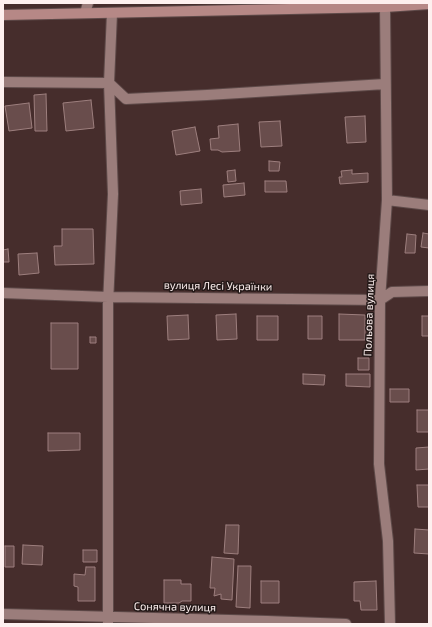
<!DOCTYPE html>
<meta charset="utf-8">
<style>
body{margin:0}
#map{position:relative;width:432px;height:627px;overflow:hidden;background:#462d2c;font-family:"Exo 2",sans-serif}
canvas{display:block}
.frame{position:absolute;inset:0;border:4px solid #fef0ef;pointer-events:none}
</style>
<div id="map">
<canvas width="432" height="627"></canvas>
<div class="frame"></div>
</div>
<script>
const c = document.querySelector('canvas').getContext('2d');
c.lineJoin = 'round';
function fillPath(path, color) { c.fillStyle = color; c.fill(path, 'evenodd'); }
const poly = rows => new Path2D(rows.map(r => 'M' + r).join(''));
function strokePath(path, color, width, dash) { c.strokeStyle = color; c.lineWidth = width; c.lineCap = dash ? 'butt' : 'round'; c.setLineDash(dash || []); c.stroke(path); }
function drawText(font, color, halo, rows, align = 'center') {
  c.font = font + ' "Exo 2",sans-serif'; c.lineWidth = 3; c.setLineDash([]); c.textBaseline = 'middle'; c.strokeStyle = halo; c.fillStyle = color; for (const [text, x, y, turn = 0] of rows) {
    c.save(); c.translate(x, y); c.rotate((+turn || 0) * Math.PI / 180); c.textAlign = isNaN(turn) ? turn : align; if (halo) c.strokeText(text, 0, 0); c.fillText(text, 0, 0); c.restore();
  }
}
const building = poly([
 [46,94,47,131,35,131,34,95,46,94],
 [91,100,94,128,66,131,63,103,91,100],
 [29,103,32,128,9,131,5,106,29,103],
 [365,116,366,142,347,143,345,117,365,116],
 [280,121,282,146,261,147,259,122,280,121],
 [238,124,240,151,222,152,218,150,211,150,210,139,219,138,218,126,238,124],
 [195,127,200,151,176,155,172,131,195,127],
 [269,161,280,162,279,171,269,171,269,161],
 [235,170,236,181,228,182,227,171,235,170],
 [352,170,352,174,368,173,368,182,340,184,339,177,342,177,341,171,352,170],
 [265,181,286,181,287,192,265,192,265,181],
 [244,183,245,195,224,197,223,185,244,183],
 [201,189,202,203,181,205,180,191,201,189],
 [62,229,93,229,94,264,55,265,54,246,62,246,62,229],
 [423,233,429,234,429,248,421,247,423,233],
 [407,234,416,235,415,253,405,253,407,234],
 [8,249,9,262,3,262,3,250,8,249],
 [37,253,39,273,19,275,18,254,37,253],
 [236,314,237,339,217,340,216,315,236,314],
 [339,314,365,315,365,340,339,340,339,314],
 [188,315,189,339,168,340,167,316,188,315],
 [257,316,278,316,278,340,257,340,257,316],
 [308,316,322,316,322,339,308,339,308,316],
 [422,316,429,316,429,336,422,336,422,316],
 [51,323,78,323,78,369,51,369,51,323],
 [90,337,96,337,96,343,90,343,90,337],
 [358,358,369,358,369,370,358,370,358,358],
 [303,374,325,375,324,385,303,384,303,374],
 [346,374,370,374,370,387,346,386,346,374],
 [390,389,409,389,409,402,390,402,390,389],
 [417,410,429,410,429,432,417,432,417,410],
 [48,433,80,433,80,450,48,451,48,433],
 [429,447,429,469,416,470,416,448,429,447],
 [417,485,429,485,429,507,418,507,417,485],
 [226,525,239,525,238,554,224,553,226,525],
 [415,529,429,530,429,554,414,553,415,529],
 [23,545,43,546,42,565,22,564,23,545],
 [5,546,14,546,14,567,5,567,5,546],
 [83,550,97,550,97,562,83,562,83,550],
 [212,557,234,559,232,600,221,599,221,594,214,596,215,588,210,588,212,557],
 [238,566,251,566,250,608,236,607,238,566],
 [86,567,95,567,95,601,78,601,78,587,74,586,74,574,85,575,86,567],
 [164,580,181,580,181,584,191,584,191,601,182,601,179,603,164,603,164,580],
 [261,581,279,581,279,603,261,603,261,581],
 [376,581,377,610,361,610,360,601,354,601,354,582,376,581]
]);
fillPath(building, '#694d4c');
strokePath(building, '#9d7f7e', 1);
const street = poly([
 [385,7,387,200,380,300,379,464,388,541,390,624],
 [85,13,88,3],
 [3,82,109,83,126,99,207,95,385,84],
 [387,200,429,205],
 [3,293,108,297,380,300,392,292,429,291],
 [3,614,267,621,346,624],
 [108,624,108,304,113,194,109,83,112,13]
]);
const secondary = poly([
 [3,15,385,7,429,4]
]);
strokePath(street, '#5e4a49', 12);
strokePath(secondary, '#5e4a49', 12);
strokePath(street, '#9b7d7b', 10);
strokePath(secondary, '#b68886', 10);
drawText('11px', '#fef0ef', '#241918', [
 ["вулиця Лесі Українки",218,286,1],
 ["Польова вулиця",369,315,-88],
 ["Сонячна вулиця",175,607,1]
]);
</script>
